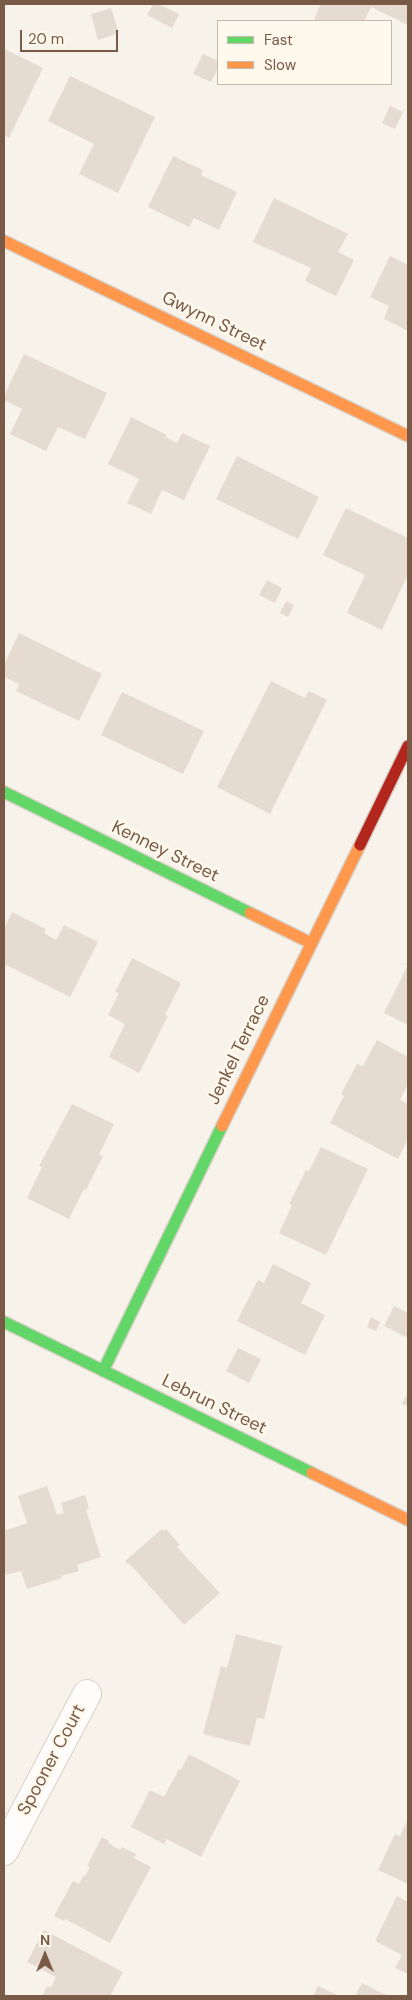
<!DOCTYPE html>
<style>
body{margin:0}
#map{position:relative;width:412px;height:2000px;overflow:hidden;background:#f8f3ea;font-family:"DM Sans",sans-serif}
canvas{display:block}
.frame{position:absolute;inset:0;border:5px solid #785a47;pointer-events:none}
.legend{position:absolute;left:217px;top:20px;width:175px;height:65px;box-sizing:border-box;background:#fff8ec;border:1px solid #c9b9aa;margin:0;padding:6px 9px;list-style:none;font-size:15px;color:#785a47}
.legend li{display:flex;align-items:center;gap:10px;height:25px}
.legend b{width:25px;border:1px solid #c9b9aa}
.north{position:absolute;left:20px;top:1930px;width:50px;height:50px;-webkit-text-stroke:4px #fff8ec;paint-order:stroke;rotate:0deg;font-size:14px;font-weight:700;line-height:20px;text-align:center;color:#785a47}
.north::after{content:'';display:block;margin:auto;width:18px;height:22px;background:#785a47;clip-path:polygon(50% 0,100% 100%,50% 72%,0 100%)}
.scale{position:absolute;left:20px;top:30px;width:98px;height:22px;box-sizing:border-box;border:2px solid #785a47;border-top:0;padding-left:6px;font-size:15px;line-height:18px;white-space:nowrap;color:#785a47;-webkit-text-stroke:4px #fff8ec;paint-order:stroke}
</style>
<div id="map">
<canvas width="412" height="2000"></canvas>
<div class="frame"></div>
<ul class="legend">
<li><b style="height:6px;background:#63d668"></b>Fast</li>
<li><b style="height:6px;background:#ff974d"></b>Slow</li>
</ul>
<div class="north">N</div>
<div class="scale">20 m</div>
</div>
<script>
const c = document.querySelector('canvas').getContext('2d');
c.lineJoin = 'round';
function fillPath(path, color) { c.fillStyle = color; c.fill(path, 'evenodd'); }
const poly = rows => new Path2D(rows.map(r => 'M' + r).join(''));
function strokePath(path, color, width, dash) { c.strokeStyle = color; c.lineWidth = width; c.lineCap = dash ? 'butt' : 'round'; c.setLineDash(dash || []); c.stroke(path); }
function drawText(font, color, halo, rows, align = 'center') {
  c.font = font + ' "DM Sans",sans-serif'; c.lineWidth = 5; c.setLineDash([]); c.textBaseline = 'middle'; c.strokeStyle = halo; c.fillStyle = color; for (const [text, x, y, turn = 0] of rows) {
    c.save(); c.translate(x, y); c.rotate((+turn || 0) * Math.PI / 180); c.textAlign = isNaN(turn) ? turn : align; if (halo) c.strokeText(text, 0, 0); c.fillText(text, 0, 0); c.restore();
  }
}
fillPath(poly([
 [153,4,158,4,179,14,172,28,147,15],
 [321,4,408,4,408,25,371,7,364,21,319,21,314,19],
 [111,8,119,33,98,40,91,14],
 [4,49,43,68,9,138,4,135],
 [203,54,218,61,218,68,211,82,193,74],
 [70,76,155,117,118,193,79,174,94,144,48,121],
 [390,106,403,112,395,129,382,123],
 [173,156,203,170,201,175,237,192,219,230,194,218,189,227,148,207],
 [274,198,348,234,338,252,354,260,336,296,305,281,311,268,253,242],
 [390,256,408,265,408,331,384,319,389,306,370,297],
 [24,354,107,393,85,439,58,427,46,451,10,434,22,409,4,400,4,396],
 [131,417,167,435,165,437,177,443,182,433,210,446,184,500,162,490,151,514,127,503,139,479,108,464],
 [237,456,319,497,298,539,216,499],
 [346,508,408,538,408,574,382,630,347,613,365,575,323,555],
 [267,580,282,588,275,603,259,595],
 [286,601,294,605,288,617,280,613],
 [19,633,102,674,79,721,16,691,19,684,4,677,4,665],
 [271,681,305,698,309,691,327,700,270,814,217,787],
 [122,692,204,731,183,774,101,735],
 [12,912,46,929,44,933,56,940,64,925,98,942,70,997,4,964,4,929],
 [132,958,181,983,165,1015,168,1016,139,1073,109,1057,125,1024,108,1015,119,993,115,992],
 [408,960,408,1025,384,1013,408,965,406,965],
 [377,1040,408,1057,408,1084,400,1100,408,1104,408,1139,398,1159,330,1123,344,1096,341,1094,357,1064,363,1066],
 [72,1104,114,1124,99,1155,103,1156,86,1190,84,1189,69,1219,27,1198,42,1167,39,1166],
 [321,1147,368,1169,326,1255,279,1233,292,1205,289,1204,306,1170,309,1171],
 [273,1264,311,1283,301,1303,325,1315,305,1355,237,1321,258,1280,264,1283],
 [394,1306,408,1313,408,1332,406,1337,384,1326],
 [371,1317,380,1322,376,1331,367,1327],
 [238,1348,261,1359,249,1383,226,1371],
 [408,1392,408,1406,402,1404],
 [47,1486,57,1515,64,1513,61,1503,85,1495,89,1509,86,1510,101,1557,77,1565,79,1571,61,1576,62,1578,27,1589,21,1571,5,1575,4,1531,27,1523,18,1496],
 [162,1529,163,1531,166,1529,180,1545,177,1547,220,1593,184,1625,129,1563,128,1564,125,1561],
 [236,1634,282,1646,264,1719,257,1718,250,1746,203,1734,221,1666,227,1668],
 [189,1754,240,1781,201,1857,167,1839,164,1844,131,1827,150,1790,164,1797,179,1769,181,1770],
 [408,1819,408,1884,378,1870,395,1834,400,1836],
 [102,1837,109,1841,108,1843,120,1850,122,1847,136,1854,134,1858,151,1867,110,1943,65,1919,64,1921,54,1916,73,1881,79,1884,84,1875,85,1876,90,1867,87,1866],
 [397,1896,408,1902,408,1974,395,1968,402,1955,375,1941],
 [44,1930,123,1972,110,1996,42,1996,47,1986,51,1987,56,1977,27,1962],
 [362,1983,388,1996,355,1996],
 [318,1986,339,1996,313,1996]
]), '#e5dbd1');
const street = poly([
 [4,1851,87,1694]
]);
const fast = poly([
 [4,792,250,913],
 [4,1322,312,1473],
 [103,1371,222,1126]
]);
const slow = poly([
 [4,241,408,436],
 [250,913,311,943],
 [222,1126,360,845],
 [312,1473,408,1520]
]);
const jam = poly([
 [360,845,408,746]
]);
strokePath(street, '#d6cfc6', 30);
strokePath(fast, '#d7cfc6', 14);
strokePath(slow, '#d7cfc6', 14);
strokePath(jam, '#d7cfc6', 14);
strokePath(street, '#fefdfc', 28);
strokePath(fast, '#63d668', 11);
strokePath(slow, '#ff974d', 11);
strokePath(jam, '#b3261e', 11);
drawText('18px', '#785a47', '#fff8ec', [
 ["Gwynn Street",214,322,26],
 ["Kenney Street",165,852,26],
 ["Jenkel Terrace",239,1050,-64],
 ["Lebrun Street",214,1405,26],
 ["Spooner Court",52,1760,-62]
]);
</script>
